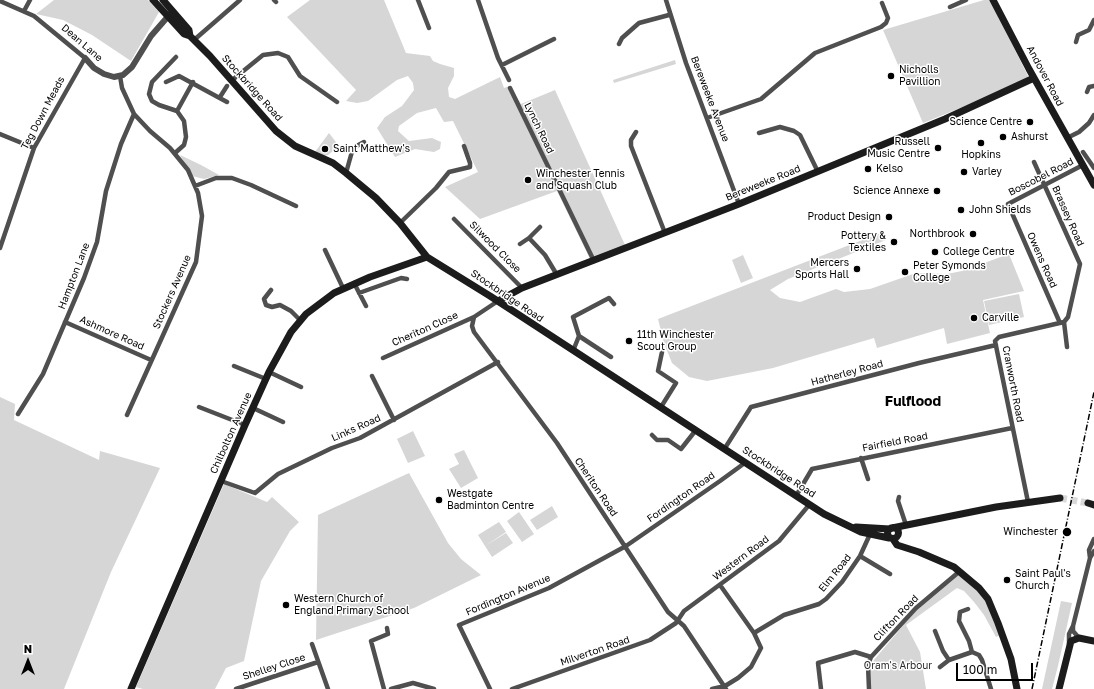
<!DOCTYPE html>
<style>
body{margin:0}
#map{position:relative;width:1094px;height:689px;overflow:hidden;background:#fff;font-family:"Golos Text",sans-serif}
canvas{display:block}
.north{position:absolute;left:8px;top:641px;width:40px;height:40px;-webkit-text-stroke:3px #fff;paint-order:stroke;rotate:0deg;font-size:11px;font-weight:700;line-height:16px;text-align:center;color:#000}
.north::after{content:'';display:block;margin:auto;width:14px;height:18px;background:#000;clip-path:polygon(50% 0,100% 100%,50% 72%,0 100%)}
.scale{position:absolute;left:956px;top:663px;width:77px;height:18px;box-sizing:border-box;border:2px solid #000;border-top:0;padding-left:5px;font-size:12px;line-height:14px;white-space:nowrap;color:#000;-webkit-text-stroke:3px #fff;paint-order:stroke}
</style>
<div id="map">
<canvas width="1094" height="689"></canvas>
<div class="north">N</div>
<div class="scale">100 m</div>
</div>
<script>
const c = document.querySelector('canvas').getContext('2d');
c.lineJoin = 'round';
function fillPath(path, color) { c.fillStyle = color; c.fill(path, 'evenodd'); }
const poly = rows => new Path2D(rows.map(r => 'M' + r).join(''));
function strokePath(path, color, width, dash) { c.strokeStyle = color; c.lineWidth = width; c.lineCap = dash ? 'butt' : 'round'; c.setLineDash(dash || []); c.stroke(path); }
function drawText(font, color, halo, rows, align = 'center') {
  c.font = font + ' "Golos Text",sans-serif'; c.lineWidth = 3; c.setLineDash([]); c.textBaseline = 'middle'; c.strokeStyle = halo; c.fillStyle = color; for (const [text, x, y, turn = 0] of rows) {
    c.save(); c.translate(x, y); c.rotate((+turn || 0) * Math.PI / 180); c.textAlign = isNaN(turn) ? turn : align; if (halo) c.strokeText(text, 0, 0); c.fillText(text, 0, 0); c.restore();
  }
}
fillPath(poly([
 [54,0,148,0,159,12,131,61,92,35,63,20,36,14],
 [310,0,384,0,406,53,430,56,433,61,440,64,454,68,454,76,448,88,449,97,455,99,500,77,504,88,510,86,521,104,555,90,625,245,590,259,557,191,480,219,445,187,478,172,453,121,444,122,436,108,417,113,399,126,398,131,409,141,432,138,441,142,440,149,434,152,415,149,395,157,377,128,385,117,402,106,414,90,413,83,408,76,397,80,368,101,357,103,346,101,356,90,287,17],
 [984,0,990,0,1030,80,923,123,883,30],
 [675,60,676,64,614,83,613,80],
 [329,133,339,146,328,155,324,156,315,152],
 [180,155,201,165,219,175,204,179,192,176],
 [884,233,886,240,788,279,770,290,780,298,800,302,836,289,844,292,870,289,916,273,947,274,962,271,1009,254,1024,291,983,300,990,333,947,344,944,328,877,348,874,338,773,368,707,381,689,377,672,363,664,343,658,319,878,234],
 [743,255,753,278,741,283,732,260],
 [1019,294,1024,317,989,325,984,301],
 [0,397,15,404,14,420,99,460,100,451,160,468,111,572,64,689,0,689],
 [413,431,425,456,408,463,397,439],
 [464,450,478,478,461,488,449,469,459,464,454,454],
 [409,473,448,543,461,559,481,575,414,608,316,640,318,515],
 [224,484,267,502,272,497,299,522,290,531,261,581,244,661,226,668,215,689,143,689,136,687],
 [552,506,558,517,537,530,530,520],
 [519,512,534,534,522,542,507,521],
 [499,522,506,532,485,546,478,535],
 [506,533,513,543,492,557,485,546],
 [959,574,979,590,985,599,1001,635,996,637,984,615,974,602,964,591,957,588,906,625,920,652,926,689,871,689,869,672,874,660,918,608],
 [1061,601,1072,603,1058,666,1052,689,1042,689]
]), '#d6d6d6');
strokePath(poly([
 [1060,498,1088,503]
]), '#d9d9d9', 7, [7, 3.5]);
strokePath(poly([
 [274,0,276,2],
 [418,0,429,28],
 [478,0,498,58,509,80],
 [666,0,686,63,739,204],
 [0,1,34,16,85,58,34,148,0,248],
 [950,7,966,0],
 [24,11,30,0],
 [194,40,240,0],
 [1076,42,1078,35,1089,30,1094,20],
 [619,44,622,38,639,23,669,15],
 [502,65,554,39],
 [120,76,122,88,134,114,150,131,170,148,188,170,198,193,202,216,196,262,127,415],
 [231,81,263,55,278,53,288,57,300,76,337,102],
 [166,82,179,76,227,102],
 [510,88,594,261],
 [1087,92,1089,87,1094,86],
 [220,97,227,86],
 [177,111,193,82],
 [707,118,761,99,815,53,881,27,886,23,888,18,882,3],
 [636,132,631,140,631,146,665,233],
 [759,133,780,127,794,131,800,135,818,172],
 [0,134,34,148],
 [1067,138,1079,132,1089,123,1094,115],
 [1083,152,1094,168],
 [175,153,184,145,186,137,184,121,177,111,159,105,152,101,149,94,152,82,176,57],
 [1034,162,1080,264,1068,317,1064,322,1067,347],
 [346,173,353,148,364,142],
 [195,186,216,178,232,178,251,185,296,206],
 [454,219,522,288],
 [400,223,436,188,449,172,470,167,470,163,464,146],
 [529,238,540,227],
 [520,244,529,238,545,255,557,275],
 [325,250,343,288],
 [354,283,366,306],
 [271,290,264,299,266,305,272,307,280,305,291,311,301,321],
 [359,293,401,278,407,279],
 [498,301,474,317,472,326,474,332,557,443,668,612,684,626,726,689],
 [65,322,151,360],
 [1060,323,1008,204,1083,165],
 [579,336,611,357],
 [573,351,579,336,573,317,609,298,614,304],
 [383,358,474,317],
 [234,366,266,379],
 [269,372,301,387],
 [372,376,394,420],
 [199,407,245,425],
 [661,407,676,383,658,371,662,352],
 [253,408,283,422],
 [18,414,43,374,84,278,97,242,106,191,121,144,134,114],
 [652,435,657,440,668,440,681,449,696,430],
 [725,448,751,407,919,363,996,345],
 [861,458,868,479],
 [221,481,255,493,278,474,332,448,360,438,498,362],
 [796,496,812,469,1012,428],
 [899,497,898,501,906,525],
 [1028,502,995,341,999,337,1064,322],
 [860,556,890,574],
 [1090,558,1089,550,1094,539],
 [968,609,960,612,959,621,969,641,972,652,979,655,982,660,991,689],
 [1073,626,1073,631,1079,638],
 [935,631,943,651,949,660],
 [754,633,784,615,819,604,826,599,842,582,860,556,871,532],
 [312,644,328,689],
 [1069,644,1069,634,1073,626,1090,558,1094,551],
 [940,667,949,660,972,652],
 [236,689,318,662],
 [384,689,371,641,388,634,387,628],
 [391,689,413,683,434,689],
 [490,689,459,625,549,588,626,546,720,481,742,465,744,462],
 [512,689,650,640,676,623,684,611,779,541,809,505],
 [712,689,725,686,738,678,751,667,761,648,754,633,720,585],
 [821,689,818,663,855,652,871,657],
 [869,689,868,665,871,657,916,608,960,571]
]), '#4f4f4f', 4.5);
strokePath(poly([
 [85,58,94,68,104,74,114,77,123,75,132,67,151,36,171,13]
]), '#4f4f4f', 6);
strokePath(poly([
 [153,0,184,34,190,36,210,56,276,131,295,146,333,163,346,173,376,198,400,223,427,257,490,296,824,514,861,532,889,538],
 [163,0,189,30,190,36],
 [993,0,1029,69,1094,185],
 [498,301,522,288,739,204,945,119,1034,78],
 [1088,503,1094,505],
 [856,527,890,529],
 '887.5 533a5.5 5.5 0 1 1 11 0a5.5 5.5 0 1 1-11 0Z',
 [892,528,996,507,1060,498],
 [893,539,897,545,919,552,954,567,979,588,988,599,998,623,1011,659,1017,689],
 [131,689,245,425,269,372,291,332,306,314,334,293,370,277,427,257],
 [1059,689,1071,641,1079,638,1094,641]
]), '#1c1c1c', 7);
strokePath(poly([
 [1032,689,1094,392]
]), '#000', 1.5, [6, 2, 1, 2]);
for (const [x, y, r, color] of [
 [891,76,4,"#000"],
 [1030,122,4,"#000"],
 [1003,137,4,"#000"],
 [981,143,4,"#000"],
 [938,148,4,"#000"],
 [325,149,4,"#000"],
 [868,169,4,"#000"],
 [964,172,4,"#000"],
 [528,180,4,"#000"],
 [937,191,4,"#000"],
 [961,210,4,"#000"],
 [889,217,4,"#000"],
 [973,234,4,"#000"],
 [894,242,4,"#000"],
 [935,252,4,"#000"],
 [857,269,4,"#000"],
 [905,272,4,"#000"],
 [974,318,4,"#000"],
 [629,341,4,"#000"],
 [439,500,4,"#000"],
 [1067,532,5,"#000"],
 [1007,580,4,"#000"],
 [286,605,4,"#000"]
]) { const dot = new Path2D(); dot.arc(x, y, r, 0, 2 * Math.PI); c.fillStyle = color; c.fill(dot); strokePath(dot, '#fff', 1.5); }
drawText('10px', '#000', '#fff', [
 ["Dean Lane",82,43,41],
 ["Andover Road",1045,76,62],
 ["Stockbridge Road",252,88,48],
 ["Bereweeke Avenue",710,99,69],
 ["Teg Down Meads",43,113,-62],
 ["Lynch Road",539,128,64],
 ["Boscobel Road",1041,177,-27],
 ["Bereweeke Road",763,183,-22],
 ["Brassey Road",1068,216,66],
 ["Silwood Close",495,247,45],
 ["Owens Road",1042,260,66],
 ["Hampton Lane",74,276,-69],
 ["Stockers Avenue",172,292,-66],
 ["Stockbridge Road",507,296,34],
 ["Cheriton Close",425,329,-24],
 ["Ashmore Road",112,333,24],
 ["Hatherley Road",847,373,-15],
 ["Cranworth Road",1013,384,79],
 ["Links Road",356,428,-24],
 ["Chilbolton Avenue",231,433,-66],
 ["Fairfield Road",895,442,-11],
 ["Stockbridge Road",779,472,33],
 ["Cheriton Road",596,487,56],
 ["Fordington Road",681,497,-35],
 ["Western Road",741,558,-37],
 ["Elm Road",835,573,-51],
 ["Fordington Avenue",508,595,-23],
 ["Clifton Road",896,618,-46],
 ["Milverton Road",595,651,-19],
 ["Shelley Close",274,667,-18]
]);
drawText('10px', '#000', '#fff', [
 ["Nicholls",899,70],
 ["Pavillion",899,82],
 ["Science Centre",1022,122,"right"],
 ["Ashurst",1011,137],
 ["Russell",930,142,"right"],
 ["Music Centre",930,154,"right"],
 ["Saint Matthew's",333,149],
 ["Hopkins",981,155,"center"],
 ["Kelso",876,169],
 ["Varley",972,172],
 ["Winchester Tennis",536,174],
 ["and Squash Club",536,186],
 ["Science Annexe",929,191,"right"],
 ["John Shields",969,210],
 ["Product Design",881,217,"right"],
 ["Northbrook",965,234,"right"],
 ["Pottery &",886,236,"right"],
 ["Textiles",886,248,"right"],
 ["College Centre",943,252],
 ["Mercers",849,263,"right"],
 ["Sports Hall",849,275,"right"],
 ["Peter Symonds",913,266],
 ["College",913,278],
 ["Carville",982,318],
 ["11th Winchester",637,335],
 ["Scout Group",637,347],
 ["Westgate",447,494],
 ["Badminton Centre",447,506],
 ["Winchester",1058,532,"right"],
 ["Saint Paul's",1015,574],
 ["Church",1015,586],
 ["Western Church of",294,599],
 ["England Primary School",294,611]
], 'left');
drawText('10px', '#2d2d2d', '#fff', [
 ["Oram's Arbour",898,666]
]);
drawText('bold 14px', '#000', '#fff', [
 ["Fulflood",913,402]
]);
</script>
